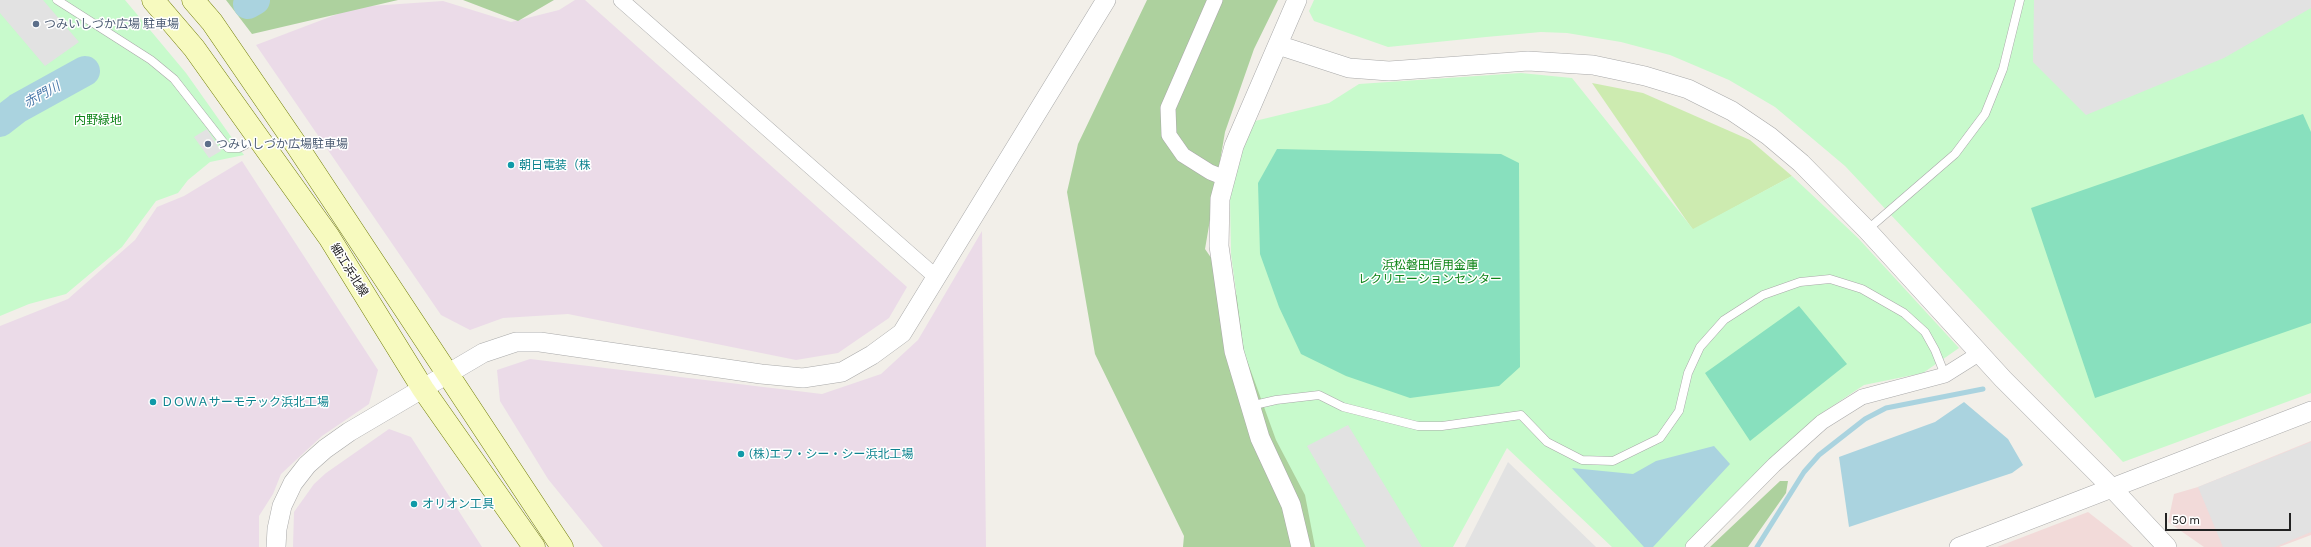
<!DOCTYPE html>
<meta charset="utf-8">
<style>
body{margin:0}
#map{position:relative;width:2311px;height:547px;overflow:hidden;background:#f2efe9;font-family:Figtree,sans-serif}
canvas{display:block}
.scale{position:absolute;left:2165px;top:513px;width:126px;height:18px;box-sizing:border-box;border:2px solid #222;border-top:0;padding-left:5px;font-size:12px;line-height:14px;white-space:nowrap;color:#222;-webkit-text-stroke:3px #fff;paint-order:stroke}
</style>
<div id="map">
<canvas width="2311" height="547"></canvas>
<div class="scale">50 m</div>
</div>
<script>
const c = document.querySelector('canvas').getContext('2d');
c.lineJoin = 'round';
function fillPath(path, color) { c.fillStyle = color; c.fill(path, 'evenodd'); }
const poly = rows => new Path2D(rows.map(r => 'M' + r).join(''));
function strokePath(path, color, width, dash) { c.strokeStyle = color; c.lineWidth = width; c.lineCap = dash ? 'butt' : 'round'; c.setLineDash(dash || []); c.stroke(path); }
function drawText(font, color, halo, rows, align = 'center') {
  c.font = font + ' Figtree,"Noto Sans JP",sans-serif'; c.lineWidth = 3; c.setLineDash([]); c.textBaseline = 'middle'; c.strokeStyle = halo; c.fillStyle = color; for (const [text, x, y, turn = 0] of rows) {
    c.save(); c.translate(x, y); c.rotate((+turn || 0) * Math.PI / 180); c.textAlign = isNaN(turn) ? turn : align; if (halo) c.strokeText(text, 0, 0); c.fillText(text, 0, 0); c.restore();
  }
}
fillPath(poly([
 [2311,441,2311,535,2279,547,2204,547,2168,522,2174,494,2198,487],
 [2088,512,2133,547,1997,547]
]), '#f2dad9');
fillPath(poly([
 [575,0,585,0,907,287,889,318,838,353,796,360,568,314,503,318,470,330,441,315,256,45,356,7,443,1,511,22,559,10],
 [242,161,378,370,369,404,322,436,281,474,273,494,259,516,259,547,0,547,0,326,68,299,135,240,157,207,184,196],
 [982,231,986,547,603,547,548,479,500,401,497,370,530,359,822,394,881,374,918,340],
 [389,429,411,437,482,547,293,547,294,512,314,484,326,473]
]), '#ebdbe8');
fillPath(poly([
 [1592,83,1643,93,1750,140,1792,176,1693,230]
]), '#cdebb0');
fillPath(poly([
 [226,0,398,0,252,34],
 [463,0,554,0,518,21],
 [1147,0,1278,0,1254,49,1225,132,1205,249,1264,334,1362,547,1183,547,1184,536,1095,354,1067,192,1078,144],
 [1780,481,1788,481,1786,493,1748,547,1710,547]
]), '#add19e');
fillPath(poly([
 [0,0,125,0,186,73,244,155,210,162,188,180,178,193,156,201,122,247,66,294,29,304,0,316],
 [1314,0,2311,0,2311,393,2123,462,1845,166,1775,107,1729,80,1670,55,1621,42,1567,33,1541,32,1486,37,1388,47,1314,21,1309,11],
 [1521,73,1572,78,1693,229,1792,176,1858,238,1959,348,1923,373,1864,385,1819,415,1754,475,1686,547,1612,547,1507,448,1453,547,1315,547,1305,495,1276,440,1244,352,1231,254,1230,199,1238,155,1255,121,1329,103,1359,84]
]), '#c8facc');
fillPath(poly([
 [2303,114,2311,132,2311,323,2095,398,2031,208],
 [1277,149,1501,154,1519,163,1520,367,1499,386,1410,398,1346,376,1301,354,1279,307,1260,254,1258,183],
 [1799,306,1847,364,1750,441,1705,373]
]), '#88e0be');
fillPath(poly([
 [0,0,43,0,79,42,45,66,0,13],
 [2034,0,2311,0,2311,8,2224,58,2086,115,2033,62],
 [207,129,221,151,209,158,194,137],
 [1348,425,1422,547,1366,547,1307,446],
 [2311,442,2311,532,2275,547,2223,547,2198,487],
 [1508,462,1596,547,1465,547]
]), '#e2e2e2');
fillPath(poly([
 [1964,402,2008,439,2023,465,2012,473,1849,527,1839,457,1935,422],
 [1714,446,1730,464,1653,547,1644,547,1572,468,1633,474,1656,461]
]), '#aad3df');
strokePath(poly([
 [1757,547,1804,472,1819,455,1865,419,1886,408,1983,389]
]), '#aad3df', 5);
strokePath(poly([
 [248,4,255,0],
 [0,122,18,108,85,71]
]), '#aad3df', 30);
const service = poly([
 [57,0,151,60,174,79,228,148,239,148,258,138],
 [1867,230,1955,154,1985,114,2003,69,2020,0],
 [1250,406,1276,400,1319,395,1343,407,1418,426,1442,426,1521,415,1547,442,1582,460,1613,461,1660,438,1679,411,1688,373,1700,347,1724,320,1763,295,1800,282,1830,279,1862,289,1904,313,1925,332,1935,350,1945,375]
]);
const minor = poly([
 [621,0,936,277],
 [1215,0,1168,108,1169,135,1183,155,1210,172,1225,178],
 [1693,547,1774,465,1822,422,1862,397,1945,375,1980,353]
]);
const tertiary = poly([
 [1297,0,1234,146,1220,199,1219,246,1234,351,1260,438,1291,505,1301,547],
 [1278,45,1349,68,1389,71,1528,61,1593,65,1645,76,1688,89,1732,111,1769,136,1801,163,1867,230,2003,379,2111,487,2167,547],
 [276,547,277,529,282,506,293,483,307,465,325,449,349,432,483,353,516,342,540,342,761,374,803,378,842,372,872,355,902,333,1106,0],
 [1959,547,2311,411]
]);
const secondary = poly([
 [153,0,194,48,329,237,423,389,534,547],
 [193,0,212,22,297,146,562,547]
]);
strokePath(service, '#a9a9a9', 9);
strokePath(minor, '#a9a9a9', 16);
strokePath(tertiary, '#a9a9a9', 20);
strokePath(secondary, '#707d05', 23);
strokePath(service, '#fff', 8);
strokePath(minor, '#fff', 15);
strokePath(tertiary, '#fff', 19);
strokePath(secondary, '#f7fabf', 22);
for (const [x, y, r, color] of [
 [36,24,4,"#5c6f8a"],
 [208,144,4,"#5c6f8a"],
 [511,165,4,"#0f9aa8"],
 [153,402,4,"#0f9aa8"],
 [741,454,4,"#0f9aa8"],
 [414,504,4,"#0f9aa8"]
]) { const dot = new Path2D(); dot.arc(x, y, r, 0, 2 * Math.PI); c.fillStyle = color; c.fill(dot); strokePath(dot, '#fff', 1.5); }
drawText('12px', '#4e5e75', '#fff', [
 ["つみいしづか広場 駐車場",44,24],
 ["つみいしづか広場駐車場",216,144]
], 'left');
drawText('12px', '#0c8416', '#fff', [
 ["内野緑地",98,120],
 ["浜松磐田信用金庫",1430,265],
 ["レクリエーションセンター",1430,279]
]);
drawText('12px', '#0d838f', '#fff', [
 ["朝日電装（株",519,165],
 ["ＤＯＷＡサーモテック浜北工場",161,402],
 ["(株)エフ・シー・シー浜北工場",749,454],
 ["オリオン工具",422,504]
], 'left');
drawText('12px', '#222', '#fff', [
 ["細江浜北線",349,270,58]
]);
drawText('italic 13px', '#4a7aab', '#fff', [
 ["赤門川",42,95,-29]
]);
</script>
